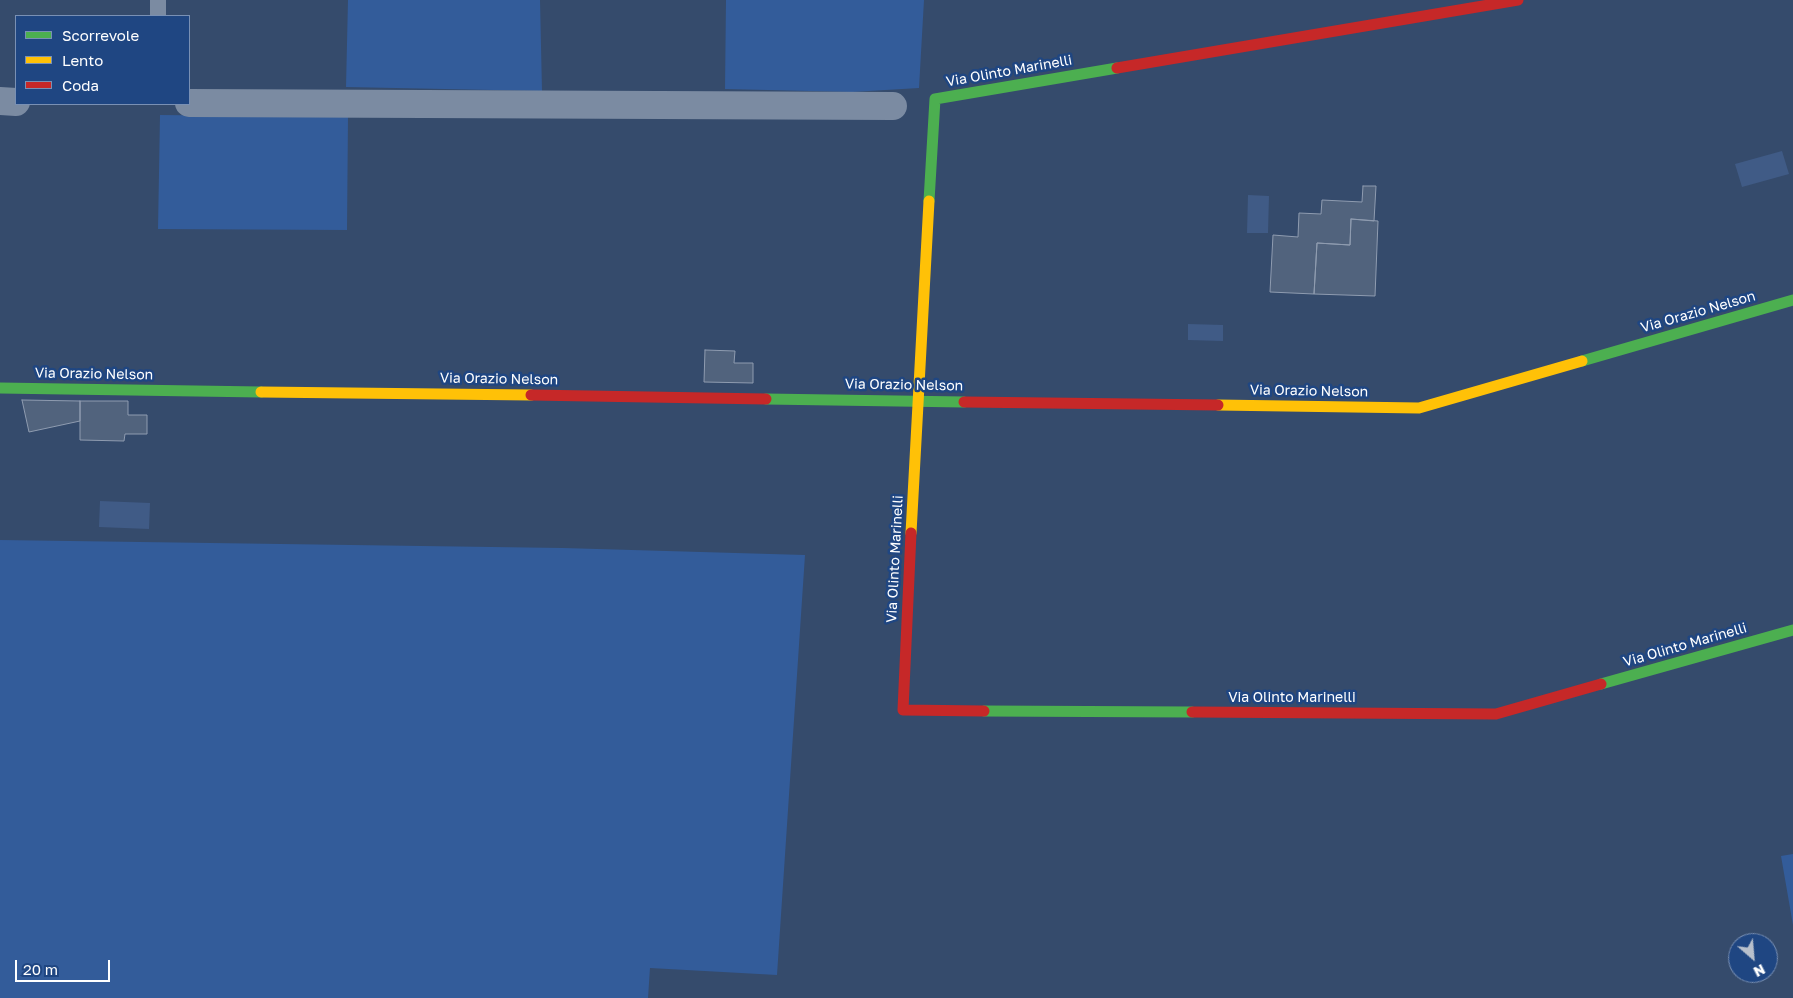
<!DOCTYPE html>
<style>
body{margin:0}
#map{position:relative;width:1793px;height:998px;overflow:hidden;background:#354b6c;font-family:"Golos Text",sans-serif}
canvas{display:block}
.legend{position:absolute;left:15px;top:15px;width:175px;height:90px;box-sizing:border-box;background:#1f4682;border:1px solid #7990b4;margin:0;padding:6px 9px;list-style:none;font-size:15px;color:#fff}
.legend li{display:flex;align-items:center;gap:10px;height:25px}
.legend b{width:25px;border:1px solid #7990b4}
.north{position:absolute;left:1728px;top:933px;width:50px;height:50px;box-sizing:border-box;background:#1f4682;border:1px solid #7990b4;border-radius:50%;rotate:153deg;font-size:14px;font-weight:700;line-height:20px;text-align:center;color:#fff}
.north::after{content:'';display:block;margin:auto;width:18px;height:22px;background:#b8c0cc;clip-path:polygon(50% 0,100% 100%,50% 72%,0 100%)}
.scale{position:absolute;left:15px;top:960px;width:95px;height:22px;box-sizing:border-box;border:2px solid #fff;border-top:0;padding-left:6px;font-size:15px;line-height:18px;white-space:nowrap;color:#fff;-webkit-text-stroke:4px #1f4682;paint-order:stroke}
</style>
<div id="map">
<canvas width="1793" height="998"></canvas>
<ul class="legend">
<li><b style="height:6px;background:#4caf50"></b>Scorrevole</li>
<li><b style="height:6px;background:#ffc107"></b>Lento</li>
<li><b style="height:6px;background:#c62828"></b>Coda</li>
</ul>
<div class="north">N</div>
<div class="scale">20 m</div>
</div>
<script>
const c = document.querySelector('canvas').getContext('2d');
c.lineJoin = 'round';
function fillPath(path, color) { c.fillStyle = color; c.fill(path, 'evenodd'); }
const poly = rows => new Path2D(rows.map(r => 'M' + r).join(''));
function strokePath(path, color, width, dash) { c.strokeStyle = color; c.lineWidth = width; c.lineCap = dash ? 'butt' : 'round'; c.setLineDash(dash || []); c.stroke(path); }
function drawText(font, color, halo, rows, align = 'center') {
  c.font = font + ' "Golos Text",sans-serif'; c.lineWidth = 5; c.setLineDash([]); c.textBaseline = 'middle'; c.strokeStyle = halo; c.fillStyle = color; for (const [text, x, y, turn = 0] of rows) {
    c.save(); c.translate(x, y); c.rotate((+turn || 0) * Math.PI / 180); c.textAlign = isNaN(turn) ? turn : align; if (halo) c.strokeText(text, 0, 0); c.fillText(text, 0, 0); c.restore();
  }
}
fillPath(poly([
 [348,0,540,0,542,91,346,87],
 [726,0,924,0,919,88,852,92,725,89],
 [160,115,348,117,347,230,158,229],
 [0,540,563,548,805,555,777,975,650,968,648,998,0,998],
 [1793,854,1793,925,1781,856]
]), '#335c9a');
fillPath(poly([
 [1782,151,1789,174,1742,187,1735,164],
 [1248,195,1269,196,1268,233,1247,233],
 [1188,324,1223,325,1223,341,1188,340],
 [100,501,150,503,149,529,99,527]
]), '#405b86');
const building = poly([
 [1363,186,1376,186,1374,221,1351,219,1350,245,1317,243,1314,294,1270,292,1273,235,1298,237,1299,213,1321,214,1322,200,1362,202,1363,186],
 [1351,219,1378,221,1375,296,1314,294,1317,243,1350,245,1351,219],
 [705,350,735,351,734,363,753,363,753,383,704,382,705,350],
 [22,400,80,401,80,421,29,432,22,400],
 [80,401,128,401,128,415,147,415,147,434,125,434,124,441,80,440,80,401]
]);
fillPath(building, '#51637d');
strokePath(building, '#8f9cb0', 1);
strokePath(poly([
 [158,16,158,0]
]), '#7b8ba2', 16);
strokePath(poly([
 [0,101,16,102],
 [189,103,893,106]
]), '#7b8ba2', 28);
strokePath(poly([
 [929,201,935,99,1117,68],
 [1582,361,1793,300],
 [0,388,261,392],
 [766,399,964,402],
 [1601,684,1793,630],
 [984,711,1192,712]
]), '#4caf50', 11);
strokePath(poly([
 [261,392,531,395],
 [1218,405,1419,408,1582,361],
 [911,533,929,201]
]), '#ffc107', 11);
strokePath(poly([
 [1117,68,1518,0],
 [531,395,766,399],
 [964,402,1218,405],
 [911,533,903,710,984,711],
 [1192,712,1496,714,1601,684]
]), '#c62828', 11);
drawText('14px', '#fff', '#1f4682', [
 ["Via Olinto Marinelli",1009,71,-10],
 ["Via Orazio Nelson",1698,312,-16],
 ["Via Orazio Nelson",94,374,1],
 ["Via Orazio Nelson",499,379,1],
 ["Via Orazio Nelson",904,385,1],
 ["Via Orazio Nelson",1309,391,1],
 ["Via Olinto Marinelli",895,559,-87],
 ["Via Olinto Marinelli",1685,645,-16],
 ["Via Olinto Marinelli",1292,698]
]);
</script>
